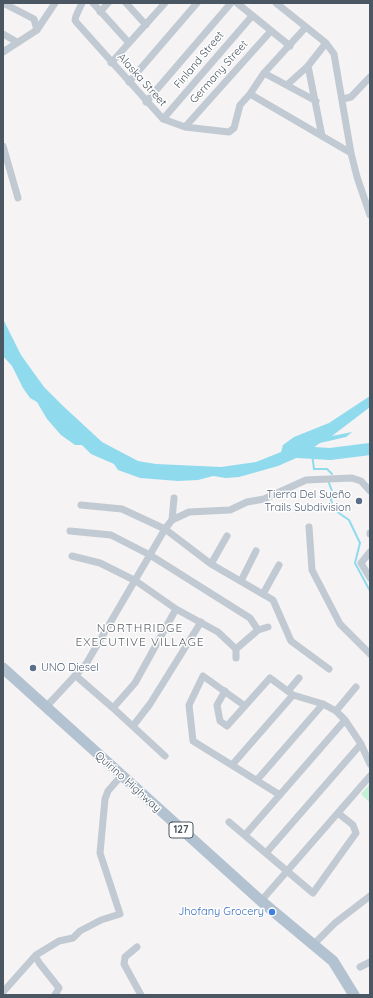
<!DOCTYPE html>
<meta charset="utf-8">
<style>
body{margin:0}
#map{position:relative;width:373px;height:998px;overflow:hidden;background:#f5f3f3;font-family:Quicksand,sans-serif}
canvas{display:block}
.frame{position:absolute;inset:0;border:4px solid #4a5661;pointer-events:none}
</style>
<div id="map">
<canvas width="373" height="998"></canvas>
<div class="frame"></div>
</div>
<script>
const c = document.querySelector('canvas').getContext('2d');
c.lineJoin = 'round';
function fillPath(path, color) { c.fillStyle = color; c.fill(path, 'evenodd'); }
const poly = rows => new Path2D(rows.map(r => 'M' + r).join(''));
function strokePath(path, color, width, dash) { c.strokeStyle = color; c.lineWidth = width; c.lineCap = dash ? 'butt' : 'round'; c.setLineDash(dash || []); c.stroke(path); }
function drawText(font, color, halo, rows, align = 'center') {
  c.font = font + ' Quicksand,sans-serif'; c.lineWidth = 3; c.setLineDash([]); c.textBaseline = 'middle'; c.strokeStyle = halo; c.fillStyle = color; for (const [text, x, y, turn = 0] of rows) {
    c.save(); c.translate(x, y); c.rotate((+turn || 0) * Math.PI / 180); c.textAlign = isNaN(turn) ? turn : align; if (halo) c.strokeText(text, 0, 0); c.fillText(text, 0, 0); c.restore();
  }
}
fillPath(poly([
 [370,784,370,803,361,794]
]), '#c3f1d5');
fillPath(poly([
 [3,319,21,355,44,387,62,405,102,442,138,461,156,464,221,467,256,462,281,452,283,445,294,437,329,423,370,396,370,407,332,436,352,432,346,437,320,443,303,455,278,466,239,477,226,478,213,476,198,480,178,481,140,478,118,470,114,464,91,454,82,445,75,445,61,435,47,419,37,402,30,398,23,388,12,366,3,356]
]), '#90daee');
strokePath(poly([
 [312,454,314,469,327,469,332,474],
 [329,483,332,491,330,494,333,509,349,520,360,543,355,563,370,591]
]), '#90daee', 2);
strokePath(poly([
 [298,452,330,454,370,449]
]), '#90daee', 12);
strokePath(poly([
 [3,3,34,19,37,30],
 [82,3,76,16,75,20,77,23,163,119,185,127,229,132,234,128,240,105,250,94,264,73,306,27],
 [93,3,129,43],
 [126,3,146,25],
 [237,3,290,46],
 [276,3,326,43,334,54,351,153,357,177,370,215],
 [100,12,108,3],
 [3,34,17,42],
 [3,52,37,30,55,3],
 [111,63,165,3],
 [308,66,322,136],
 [264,73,316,101],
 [129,82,197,3],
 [288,84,308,66,326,43],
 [250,94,351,153],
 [343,99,351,97,370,77],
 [146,102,231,3],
 [163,119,252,16],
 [185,127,270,32],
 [3,146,18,198],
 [81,505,122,509,165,529,211,564,273,600,291,641,329,669],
 [172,520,189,512,230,510,247,502,264,499,306,480,352,478,361,481,370,491],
 [309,527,312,570,340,624,370,654],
 [70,531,111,535,150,555,250,618,258,630],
 [370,533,370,534],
 [370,552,361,563,370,578],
 [72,556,100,563,136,581,176,609,218,632,236,649,236,658],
 [211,564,227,536],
 [241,581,256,551],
 [263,594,279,565],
 [236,649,258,630,268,627],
 [75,675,113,708,165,756],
 [225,691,217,705,220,721,227,726,270,678,293,695,323,704,336,711,345,720,361,744,370,764],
 [288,691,299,678],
 [245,706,203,676,189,705,193,741,280,795],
 [45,708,86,664,165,529,172,520,174,498],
 [113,708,135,683,176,609],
 [336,711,356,687],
 [133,726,150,704,201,622],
 [232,765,293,695],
 [257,780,323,704],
 [229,822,313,893,356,833,353,825,338,813],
 [245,835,345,720],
 [266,853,361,744],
 [261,901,370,776],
 [313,945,335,923,370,896],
 [137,947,125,957,124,964,141,995],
 [360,967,370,962],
 [3,992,35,956],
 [55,995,59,988,40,964,35,956,36,955,59,941,73,938,80,931,101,920,120,914,100,853,105,799,108,791,121,776]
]), '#c1cad2', 7);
strokePath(poly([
 [3,668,261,901,333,961,354,995]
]), '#b3c2d1', 11);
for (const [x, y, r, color] of [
 [359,501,4,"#5c6f8a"],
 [33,668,4,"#5c6f8a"],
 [272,912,4,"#3f7fe0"]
]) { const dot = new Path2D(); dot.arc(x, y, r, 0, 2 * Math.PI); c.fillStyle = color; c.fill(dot); strokePath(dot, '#fff', 1.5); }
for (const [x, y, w] of [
 [181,830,24]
]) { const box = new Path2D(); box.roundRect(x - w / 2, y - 8, w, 16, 3); c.fillStyle = '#fff'; c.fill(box); strokePath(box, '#4a5661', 1); }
drawText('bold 10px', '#4a5661', null, [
 ["127",181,830]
]);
drawText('11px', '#4a5661', '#fff', [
 ["Finland Street",199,60,-50],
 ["Germany Street",219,72,-48],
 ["Alaska Street",142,80,48],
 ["Quirino Highway",128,782,42]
]);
drawText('11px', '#4e5e75', '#fff', [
 ["Tierra Del Sueño",351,495],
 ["Trails Subdivision",351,508],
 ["UNO Diesel",41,668,"left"]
], 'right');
drawText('11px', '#366cbe', '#fff', [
 ["Jhofany Grocery",264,912]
], 'right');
c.letterSpacing = '1px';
drawText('12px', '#5f6368', '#fff', [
 ["NORTHRIDGE",140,628],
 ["EXECUTIVE VILLAGE",140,642]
]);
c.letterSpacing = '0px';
</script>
